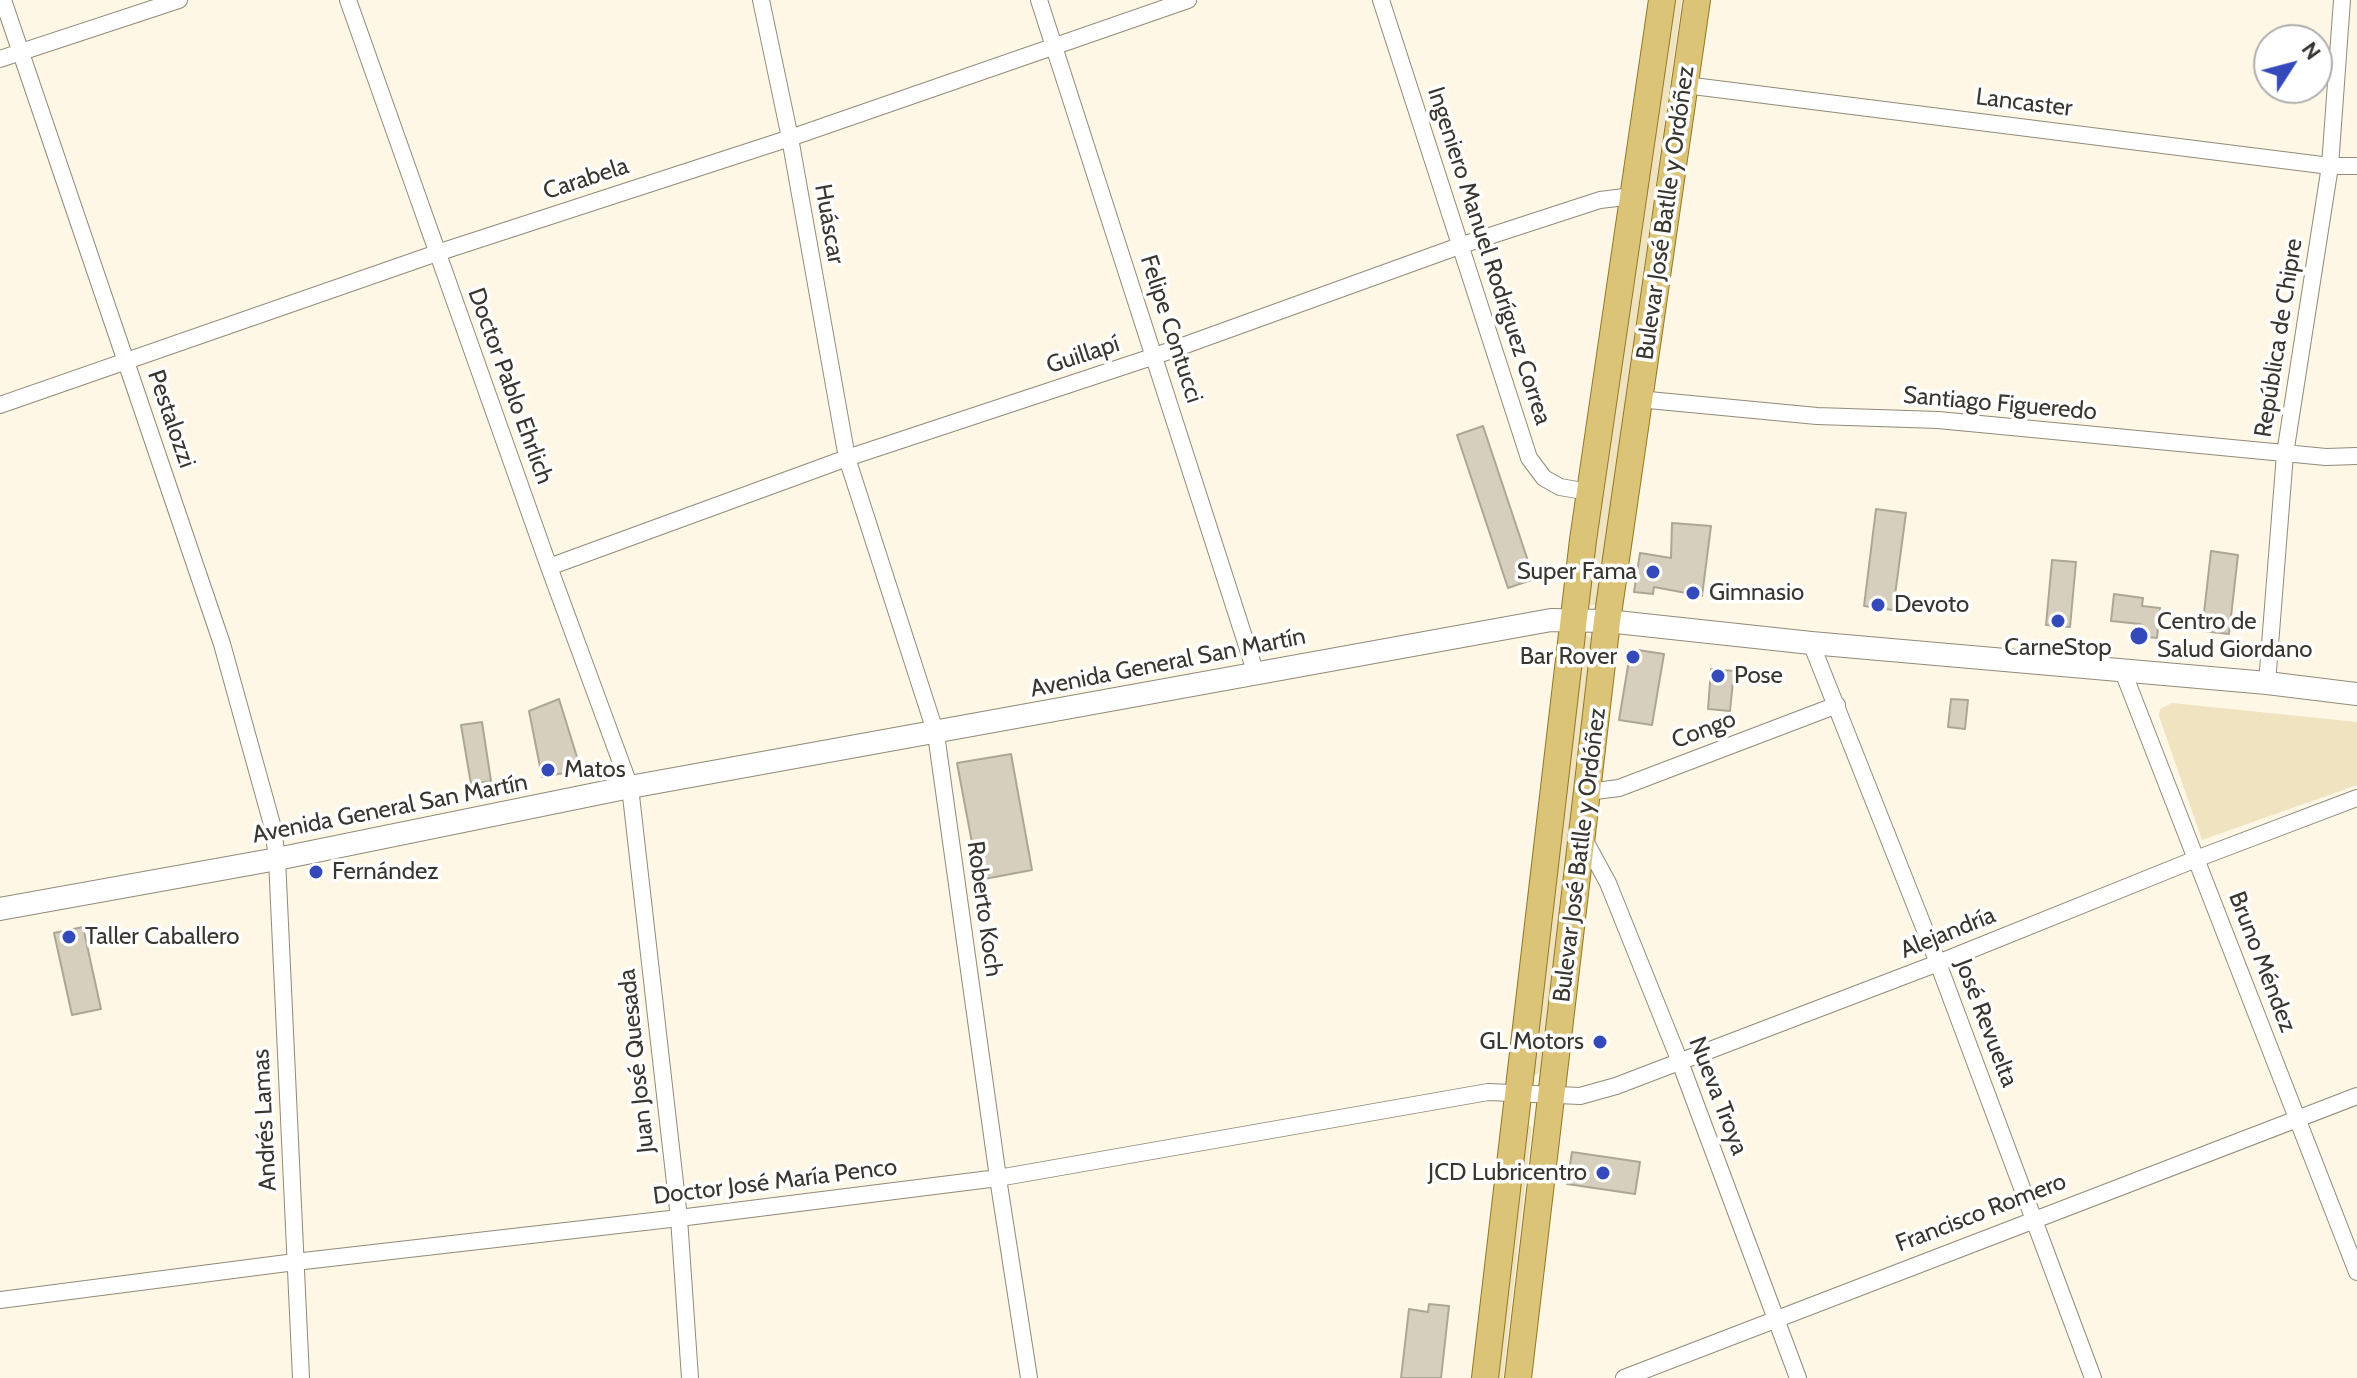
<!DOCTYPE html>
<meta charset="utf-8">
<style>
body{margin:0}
#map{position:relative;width:2357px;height:1378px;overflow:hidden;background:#fef7e6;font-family:Cabin,sans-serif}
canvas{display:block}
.north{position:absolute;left:2253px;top:24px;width:80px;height:80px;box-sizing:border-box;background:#fff;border:2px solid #b0afac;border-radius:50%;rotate:54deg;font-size:22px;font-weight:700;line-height:32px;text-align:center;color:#393630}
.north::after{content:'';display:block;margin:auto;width:28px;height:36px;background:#344abb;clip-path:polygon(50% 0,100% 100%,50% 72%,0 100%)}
</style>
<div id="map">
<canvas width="2357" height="1378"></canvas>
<div class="north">N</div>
</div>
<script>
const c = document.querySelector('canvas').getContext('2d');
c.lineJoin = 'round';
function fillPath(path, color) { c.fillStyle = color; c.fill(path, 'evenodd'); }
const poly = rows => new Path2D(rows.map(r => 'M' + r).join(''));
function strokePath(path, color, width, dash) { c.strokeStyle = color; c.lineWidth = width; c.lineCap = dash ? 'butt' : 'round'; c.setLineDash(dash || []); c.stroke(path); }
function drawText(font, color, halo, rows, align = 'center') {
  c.font = font + ' Cabin,sans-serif'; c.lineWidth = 7; c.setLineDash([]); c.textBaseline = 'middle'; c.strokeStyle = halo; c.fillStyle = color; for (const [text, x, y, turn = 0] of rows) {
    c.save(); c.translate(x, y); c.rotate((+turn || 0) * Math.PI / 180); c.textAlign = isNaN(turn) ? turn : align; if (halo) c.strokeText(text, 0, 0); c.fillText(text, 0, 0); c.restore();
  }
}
fillPath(poly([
 [1673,0,1682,0,1596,604,1591,606,1587,602],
 [1588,635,1591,639,1540,1072,1535,1075,1532,1073,1583,638],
 [2172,703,2357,722,2357,785,2202,840,2159,716,2160,709],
 [1526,1124,1532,1127,1503,1378,1494,1378]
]), '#f0e3c0');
const building = poly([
 [1483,426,1534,579,1508,588,1457,435,1483,426],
 [1876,509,1906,513,1893,610,1864,606,1876,509],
 [1672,523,1711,526,1702,596,1654,587,1653,594,1634,592,1640,553,1671,558,1672,523],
 [2211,551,2238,555,2229,634,2202,631,2211,551],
 [2052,560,2076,562,2070,627,2046,625,2052,560],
 [2114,594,2143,598,2142,606,2160,608,2157,638,2139,636,2140,624,2111,621,2114,594],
 [1638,650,1664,654,1652,725,1619,720,1630,654,1638,650],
 [1711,669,1734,671,1730,711,1708,709,1711,669],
 [559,699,581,770,542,777,529,711,559,699],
 [1951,699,1968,700,1965,729,1948,727,1951,699],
 [482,722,491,781,471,784,461,725,482,722],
 [1011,754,1032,870,979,880,957,763,1011,754],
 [83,927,101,1009,72,1015,54,933,83,927],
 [1572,1152,1640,1162,1635,1194,1567,1184,1572,1152],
 [1429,1304,1449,1306,1441,1378,1401,1378,1409,1309,1428,1312,1429,1304]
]);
fillPath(building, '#d6cfbe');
strokePath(building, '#aca696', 2);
const street = poly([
 [3,0,222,644,273,828,277,859,301,1378],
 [348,0,549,567,630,787,679,1218,690,1378],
 [761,0,790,138,847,458,936,734,998,1178,1029,1378],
 [1039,0,1256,674],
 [1381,0,1529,458,1544,478,1560,487,1589,492],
 [0,59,179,0],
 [1685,85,2330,166,2357,166],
 [1638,399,1817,416,1938,420,2326,457,2357,456],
 [0,405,437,253,790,138,1188,0],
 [549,567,847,458,1155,356,1462,245,1600,200,1633,196],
 [1811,643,1938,963,2093,1378],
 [2122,669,2357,1272],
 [2267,683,2285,454,2330,166,2342,0],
 [1587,792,1619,788,1837,705],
 [1583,837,1608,883,1680,1062,1798,1378],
 [0,1300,295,1262,679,1218,998,1178,1488,1092,1580,1096,1616,1086,1938,963,2196,859,2357,798],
 [1624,1378,2357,1096]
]);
const secondary = poly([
 [0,909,277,859,630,787,1551,620,1607,621,1811,643,2267,683,2357,694]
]);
const primary = poly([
 [1485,1378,1583,540,1662,0],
 [1518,1378,1607,621,1697,0]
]);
strokePath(street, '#908a7a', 18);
strokePath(secondary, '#908a7a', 24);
strokePath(primary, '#937824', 28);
strokePath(street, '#fff', 16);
strokePath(secondary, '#fff', 22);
strokePath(primary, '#dbc478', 26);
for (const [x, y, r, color] of [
 [1653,572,8,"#344abb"],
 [1693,593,8,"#344abb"],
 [1878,605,8,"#344abb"],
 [2058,621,8,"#344abb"],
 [2139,636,10,"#344abb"],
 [1633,657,8,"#344abb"],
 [1718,676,8,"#344abb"],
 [548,770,8,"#344abb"],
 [316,872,8,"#344abb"],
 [69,937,8,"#344abb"],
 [1600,1042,8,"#344abb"],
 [1603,1173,8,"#344abb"]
]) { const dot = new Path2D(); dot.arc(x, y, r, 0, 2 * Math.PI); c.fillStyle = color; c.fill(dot); strokePath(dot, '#fff', 3); }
drawText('24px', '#393630', '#fff', [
 ["Lancaster",2024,103,7],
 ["Carabela",586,179,-18],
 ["Bulevar José Batlle y Ordóñez",1666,213,-82],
 ["Huáscar",829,224,80],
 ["Ingeniero Manuel Rodríguez Correa",1489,256,72],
 ["Felipe Contucci",1171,329,72],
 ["República de Chipre",2279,338,-81],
 ["Guillapí",1083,355,-18],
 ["Doctor Pablo Ehrlich",510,386,70],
 ["Santiago Figueredo",2000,404,5],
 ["Pestalozzi",171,419,71],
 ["Avenida General San Martín",1168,663,-11],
 ["Congo",1704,730,-21],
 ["Avenida General San Martín",390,809,-11],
 ["Bulevar José Batlle y Ordóñez",1580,855,-83],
 ["Roberto Koch",984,909,82],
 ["Alejandría",1948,933,-22],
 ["Bruno Méndez",2262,962,69],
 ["José Revuelta",1986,1023,69],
 ["Juan José Quesada",637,1061,-96],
 ["Nueva Troya",1718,1096,69],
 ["Andrés Lamas",265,1120,-93],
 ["Doctor José María Penco",775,1182,-7],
 ["Francisco Romero",1981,1213,-21]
]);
drawText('24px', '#393630', '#fff', [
 ["Super Fama",1637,572,"right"],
 ["Gimnasio",1709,593],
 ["Devoto",1894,605],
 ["Centro de",2157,622],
 ["Salud Giordano",2157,650],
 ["CarneStop",2058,648,"center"],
 ["Bar Rover",1617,657,"right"],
 ["Pose",1734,676],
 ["Matos",564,770],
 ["Fernández",332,872],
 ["Taller Caballero",85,937],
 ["GL Motors",1584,1042,"right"],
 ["JCD Lubricentro",1587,1173,"right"]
], 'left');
</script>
